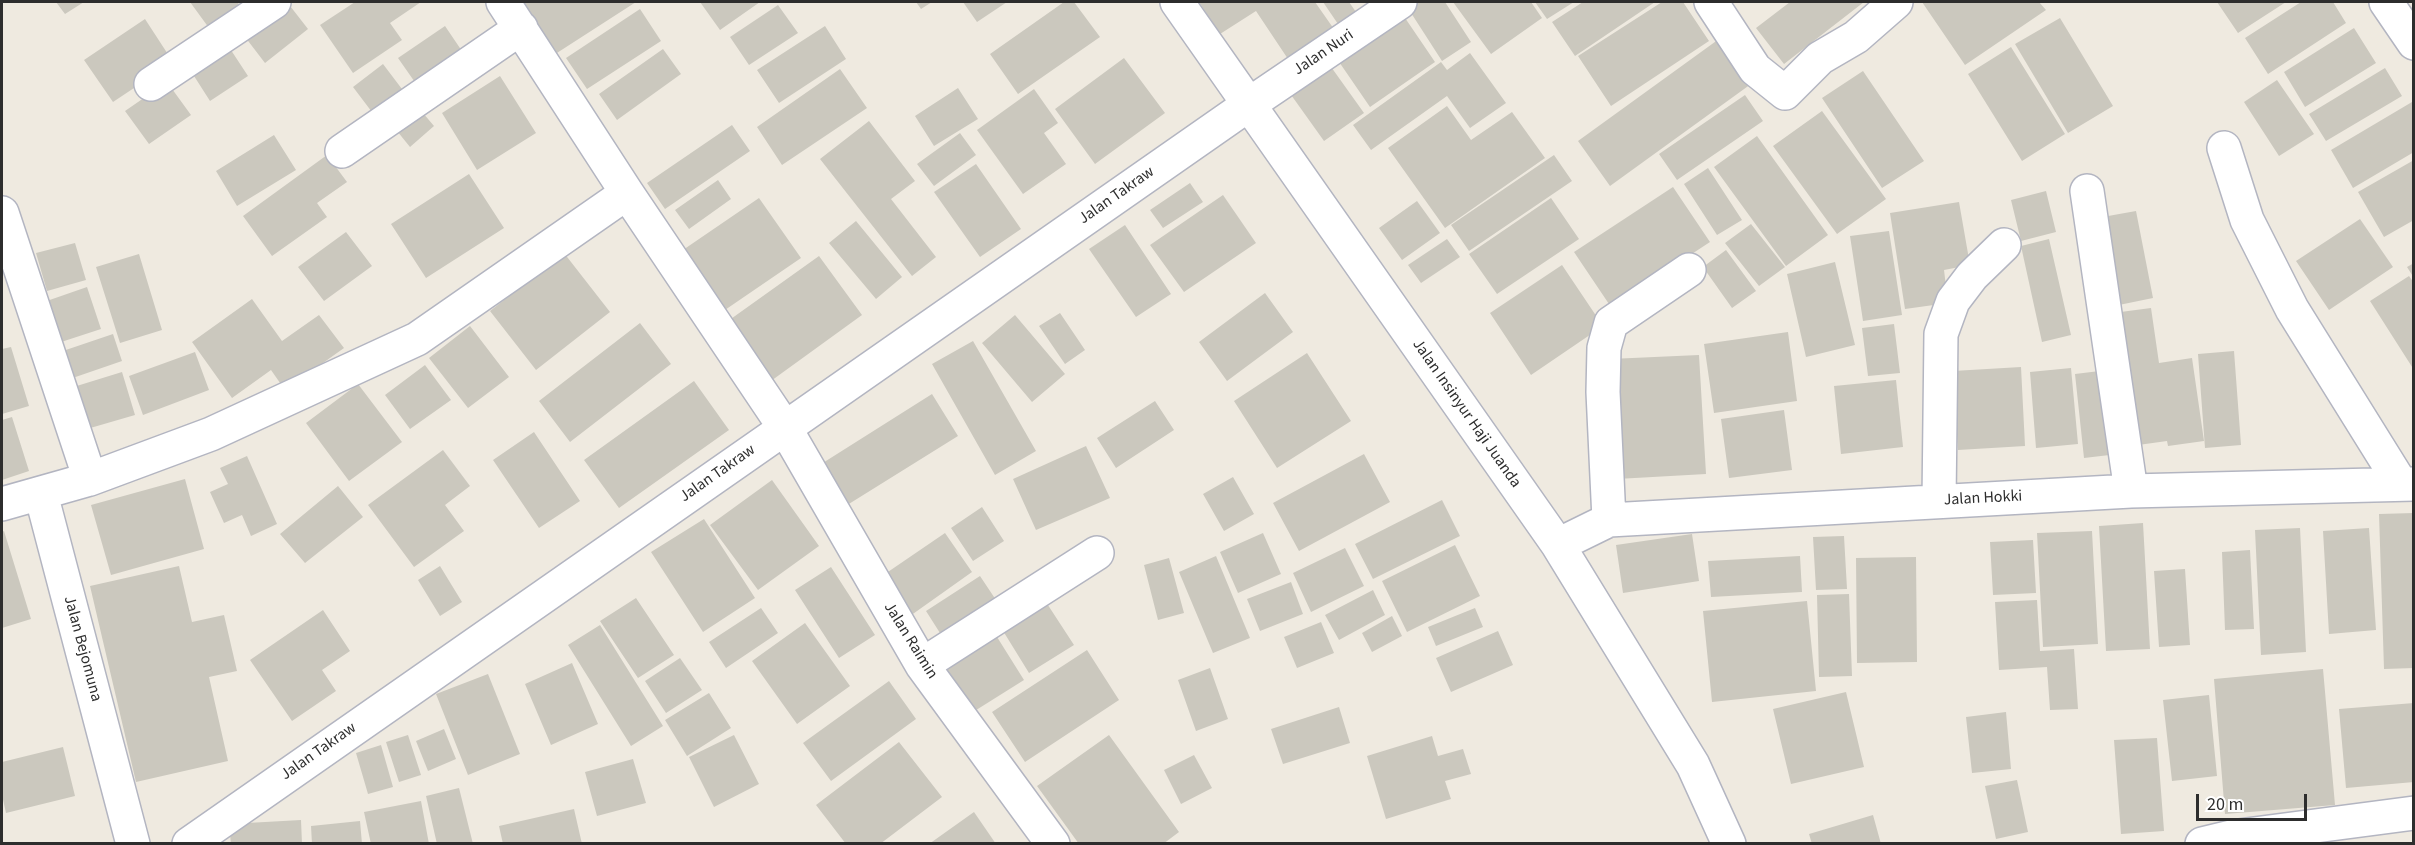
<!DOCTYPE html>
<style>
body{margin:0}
#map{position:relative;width:2415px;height:845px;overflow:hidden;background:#efeae0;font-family:"Source Sans 3",sans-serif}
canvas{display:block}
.frame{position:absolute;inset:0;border:3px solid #2d2d2d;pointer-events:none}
.scale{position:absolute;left:2196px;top:794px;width:111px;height:27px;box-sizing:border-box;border:3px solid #2d2d2d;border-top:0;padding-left:8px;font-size:18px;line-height:21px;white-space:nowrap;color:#2d2d2d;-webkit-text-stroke:4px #fff;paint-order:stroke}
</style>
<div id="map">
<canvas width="2415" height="845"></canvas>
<div class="frame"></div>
<div class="scale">20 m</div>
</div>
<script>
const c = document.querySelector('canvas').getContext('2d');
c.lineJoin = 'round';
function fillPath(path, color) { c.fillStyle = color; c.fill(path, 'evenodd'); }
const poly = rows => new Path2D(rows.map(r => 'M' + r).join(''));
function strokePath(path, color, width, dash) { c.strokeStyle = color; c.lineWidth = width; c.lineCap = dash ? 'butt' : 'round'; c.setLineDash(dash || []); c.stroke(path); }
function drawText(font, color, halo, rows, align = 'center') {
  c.font = font + ' "Source Sans 3",sans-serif'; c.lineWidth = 4.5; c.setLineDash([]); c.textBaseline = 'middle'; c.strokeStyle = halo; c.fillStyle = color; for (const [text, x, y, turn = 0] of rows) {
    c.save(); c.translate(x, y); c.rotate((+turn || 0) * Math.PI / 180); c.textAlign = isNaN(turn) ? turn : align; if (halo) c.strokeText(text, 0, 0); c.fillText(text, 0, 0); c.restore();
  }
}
fillPath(poly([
 [56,2,84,2,65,14],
 [190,2,237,2,240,5,209,28],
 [287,2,308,29,265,63,242,33],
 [355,2,421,2,390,23,402,40,353,73,320,25],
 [508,2,636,2,546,60],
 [700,2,760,2,720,30],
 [916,2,932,2,921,9],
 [963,2,1007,2,977,22],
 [1064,2,1074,2,1100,37,1018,94,990,54],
 [1199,2,1315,2,1336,32,1290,62,1256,11,1220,34],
 [1323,2,1349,2,1356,12,1338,24],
 [1404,2,1445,2,1471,42,1442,61],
 [1453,2,1531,2,1542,18,1491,54],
 [1535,2,1574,2,1547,19],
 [1583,2,1655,2,1575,56,1552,22],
 [1662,2,1683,2,1709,41,1611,106,1578,56],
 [1790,2,1864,2,1784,64,1756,28],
 [1922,2,2039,2,2046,10,1965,65],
 [2217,2,2286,2,2238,33],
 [2301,2,2333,2,2346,23,2268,74,2245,38],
 [778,5,798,33,749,65,730,37],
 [640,9,661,41,587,89,566,58],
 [1401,12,1435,62,1370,107,1335,56],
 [2060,18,2113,106,2068,133,2015,44],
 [145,19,173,62,113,102,84,60],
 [445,26,466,57,419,88,398,58],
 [825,26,846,59,779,103,757,70],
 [2354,28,2376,63,2305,107,2284,72],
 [1719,39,1751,84,1610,186,1578,141],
 [225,41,248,76,210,101,187,65],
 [2011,47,2065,134,2022,161,1968,74],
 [663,49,681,74,617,120,599,94],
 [1470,53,1506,103,1470,128,1447,96,1371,150,1353,125,1441,62,1447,70],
 [1324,57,1364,113,1324,141,1284,85],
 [1124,58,1165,113,1095,164,1055,109],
 [383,64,408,97,378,120,353,87],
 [2385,68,2402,96,2326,141,2309,114],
 [840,69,867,108,782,165,757,127],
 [1863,71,1924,161,1882,188,1822,98],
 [500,76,536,133,477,170,442,113],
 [2277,80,2314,134,2279,156,2244,102],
 [167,82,191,115,149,144,125,111],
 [958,88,978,119,934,146,915,116],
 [1034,89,1058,123,1044,133,1066,164,1023,194,977,130],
 [1745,95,1763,121,1677,180,1659,154],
 [2412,102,2414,105,2414,152,2353,188,2331,150],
 [417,106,434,126,410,147,393,126],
 [1447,106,1471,140,1512,112,1545,158,1445,228,1388,148],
 [1822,111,1886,199,1837,234,1773,146],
 [869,121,915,181,891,199,936,257,912,276,820,159],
 [732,125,750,151,665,209,647,183],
 [960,133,976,155,934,186,917,164],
 [274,135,296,170,237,206,216,171],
 [1757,136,1828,235,1786,266,1714,167],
 [327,155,347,182,317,203,327,217,272,256,243,216],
 [1554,155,1572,181,1469,251,1451,225],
 [2414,160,2414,220,2384,237,2358,192],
 [976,164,1021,229,980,257,934,192],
 [1708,168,1742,220,1717,235,1684,184],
 [469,174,504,228,426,278,391,224],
 [718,180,731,199,689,229,675,210],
 [1190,183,1203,202,1163,228,1150,210],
 [1673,187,1710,242,1611,307,1574,252],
 [2046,191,2056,232,2021,241,2011,200],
 [1223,195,1256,243,1184,292,1150,245],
 [759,198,801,258,722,312,680,252],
 [1551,198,1579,239,1497,294,1469,254],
 [1417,201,1440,233,1402,260,1379,228],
 [1959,202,1970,265,1944,270,1948,303,1905,309,1890,213],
 [2136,211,2153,298,2114,306,2097,218],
 [2360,219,2393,267,2329,310,2296,261],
 [856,221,902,277,876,299,829,243],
 [1751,224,1785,267,1759,286,1725,243],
 [1125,225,1171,294,1136,317,1089,249],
 [1889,231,1902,315,1863,321,1850,236],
 [346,232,372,266,324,301,298,267],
 [1447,239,1460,257,1421,283,1408,265],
 [2049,239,2071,335,2042,342,2021,246],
 [75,243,86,280,47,291,36,253],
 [1726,250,1756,291,1732,308,1703,267],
 [564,253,610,312,536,370,490,311],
 [139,254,162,330,120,343,96,267],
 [819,256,862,315,764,386,721,326],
 [1835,262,1855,345,1806,357,1787,274],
 [2414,263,2414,278,2407,267],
 [1562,265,1603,326,1531,375,1490,313],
 [2409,276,2414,283,2414,370,2370,301],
 [87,287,101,329,55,344,41,303],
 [1265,293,1293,332,1227,381,1199,342],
 [252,299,282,341,319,315,344,348,285,390,271,370,232,398,192,342],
 [2151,308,2159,363,2192,358,2204,441,2168,446,2167,441,2131,446,2113,313],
 [1060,313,1085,350,1065,364,1039,326],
 [1015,315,1065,374,1032,402,982,343],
 [640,323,671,364,570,442,539,401],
 [1894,324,1900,373,1868,376,1862,328],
 [470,326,509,377,468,408,429,358],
 [1788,332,1797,401,1714,413,1704,344],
 [113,334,122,361,61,382,51,355],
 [973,341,1036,451,995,475,932,364],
 [11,347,29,406,2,414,2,349],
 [2234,351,2241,445,2205,448,2198,354],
 [195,352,209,390,143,415,129,376],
 [1307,353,1351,421,1277,468,1234,401],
 [1699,355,1706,474,1617,479,1610,359],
 [425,365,451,400,410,429,385,395],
 [2021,367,2025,446,1958,450,1953,371],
 [2071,368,2078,444,2036,448,2030,372],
 [2108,370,2118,454,2084,458,2075,374],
 [122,372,135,415,80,431,67,389],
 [1896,380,1903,447,1841,454,1834,386],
 [694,381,729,430,619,508,584,460],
 [358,384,402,442,349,481,306,423],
 [932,394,958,436,844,507,818,466],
 [1155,401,1174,430,1116,468,1097,438],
 [1784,410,1792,470,1729,478,1721,419],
 [12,417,29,471,2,480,2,420],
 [534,432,580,501,539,528,493,460],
 [1086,446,1110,498,1036,530,1013,479],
 [443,450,470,486,445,505,464,531,414,567,368,505],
 [1364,454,1390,502,1299,551,1273,503],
 [247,456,277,524,251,536,242,515,224,523,210,492,228,484,220,468],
 [1233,477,1254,514,1224,531,1203,494],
 [185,479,204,549,111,575,91,505],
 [772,480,819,546,758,590,710,525],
 [338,486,363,517,305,563,280,534],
 [1442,500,1460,536,1373,579,1355,544],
 [982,507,1004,541,973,561,951,528],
 [2414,513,2414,668,2384,669,2379,514],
 [704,519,755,598,703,632,651,552],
 [2143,523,2150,649,2106,651,2099,526],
 [2300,528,2306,652,2261,655,2255,530],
 [2369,528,2376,630,2329,634,2323,531],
 [4,531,31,619,2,628,2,532],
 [2092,531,2098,644,2043,647,2037,533],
 [945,533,972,572,910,616,882,576],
 [1263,533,1281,574,1238,593,1220,552],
 [1692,534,1699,581,1623,593,1616,545],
 [1844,536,1847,589,1816,590,1813,537],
 [2033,540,2036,593,1993,595,1990,542],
 [1455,545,1480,596,1407,632,1382,581],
 [1345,548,1364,586,1311,612,1293,573],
 [2250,550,2254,629,2225,630,2222,552],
 [1216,556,1250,638,1213,653,1179,572],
 [1800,556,1802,592,1711,597,1708,561],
 [1916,557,1917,662,1857,663,1856,558],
 [1169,558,1184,613,1158,620,1144,565],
 [179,566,192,622,224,615,237,671,209,677,228,761,136,782,90,586],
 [440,566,462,602,440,616,418,580],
 [831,567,875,635,839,658,795,590],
 [2185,569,2190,645,2159,647,2154,571],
 [980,576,1002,609,947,644,926,611],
 [1291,582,1303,614,1260,631,1247,599],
 [1373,590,1385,615,1339,640,1325,615],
 [1849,594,1852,676,1819,677,1817,595],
 [636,598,674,655,638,678,600,621],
 [1044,599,1074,645,1029,673,1000,626],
 [2037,600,2040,651,2074,649,2078,709,2050,710,2047,667,1999,670,1995,602],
 [1807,601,1816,691,1712,702,1703,611],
 [761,608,778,633,726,668,709,642],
 [1475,608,1483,627,1436,646,1428,627],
 [323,610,350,651,322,670,336,691,292,721,250,660],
 [1392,616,1402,636,1372,652,1362,633],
 [1321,622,1334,653,1297,668,1284,637],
 [805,623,850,686,797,724,752,661],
 [600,625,663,726,631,746,568,645],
 [992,629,1024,680,973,712,941,660],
 [1498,631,1513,665,1451,692,1436,658],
 [1087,650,1119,700,1025,762,992,712],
 [680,658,702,690,666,713,645,681],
 [572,663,598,724,551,745,525,684],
 [1210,668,1228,719,1196,731,1178,680],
 [2323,669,2335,805,2225,814,2214,679],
 [488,674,520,754,468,775,436,694],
 [889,681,916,719,831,781,803,743],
 [1846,692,1864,767,1791,784,1773,709],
 [709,693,731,728,687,756,665,720],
 [2209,695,2217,776,2172,781,2163,700],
 [2414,703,2414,782,2346,788,2339,709],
 [1339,707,1350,743,1283,764,1271,729],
 [2006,712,2011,769,1972,773,1966,717],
 [444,729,456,759,428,771,416,741],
 [408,735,421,775,399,782,386,742],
 [734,735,759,784,714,807,689,757],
 [1109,735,1179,832,1163,844,1079,844,1037,786],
 [1432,736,1438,756,1463,749,1471,774,1445,781,1451,799,1386,819,1367,756],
 [2157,738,2164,831,2121,834,2114,740],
 [899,742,942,797,880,844,846,844,816,805],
 [381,745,393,787,368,794,356,753],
 [63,747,75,796,6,813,2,795,2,762],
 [1194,755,1212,788,1181,804,1164,770],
 [633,759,646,803,597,816,585,772],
 [2017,780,2028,832,1996,839,1985,786],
 [459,788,473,844,437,844,426,796],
 [421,801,429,844,371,844,364,812],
 [574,809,582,844,503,844,499,826],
 [974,812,996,844,929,844],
 [1873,815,1881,844,1812,844,1809,834],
 [301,820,302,844,231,844,229,824],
 [360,821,362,844,312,844,311,826]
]), '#cbc8be');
const minor = poly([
 [503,2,627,193,785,428,922,665,1053,844],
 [1177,2,1558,545,1693,765,1729,844],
 [1711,2,1755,69,1785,93,1820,58,1856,37,1896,2],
 [2386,2,2414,43],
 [151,84,274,2],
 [2224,148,2247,220,2292,309,2401,484],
 [342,151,521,28],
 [2087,191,2131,491],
 [2,213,90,479],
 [41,494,133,844],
 [1939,501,1941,334,1953,301,1972,276,2004,245],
 [2,504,90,479,211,434,417,339,627,193],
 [1609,520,1603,392,1604,348,1611,323,1689,270],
 [1558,545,1609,520,2131,491,2414,484],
 [922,665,1097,553],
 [189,844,1248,105,1400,2],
 [2202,844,2231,837,2414,813]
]);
strokePath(minor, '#b3b5c1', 36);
strokePath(minor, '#fff', 33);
drawText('16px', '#2d2d2d', '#fff', [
 ["Jalan Nuri",1324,53,-34],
 ["Jalan Takraw",1117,196,-35],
 ["Jalan Insinyur Haji Juanda",1466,414,55],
 ["Jalan Takraw",718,474,-35],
 ["Jalan Hokki",1983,499,-3],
 ["Jalan Raimin",910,641,58],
 ["Jalan Bejomuna",82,649,75],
 ["Jalan Takraw",319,752,-35]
]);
</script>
